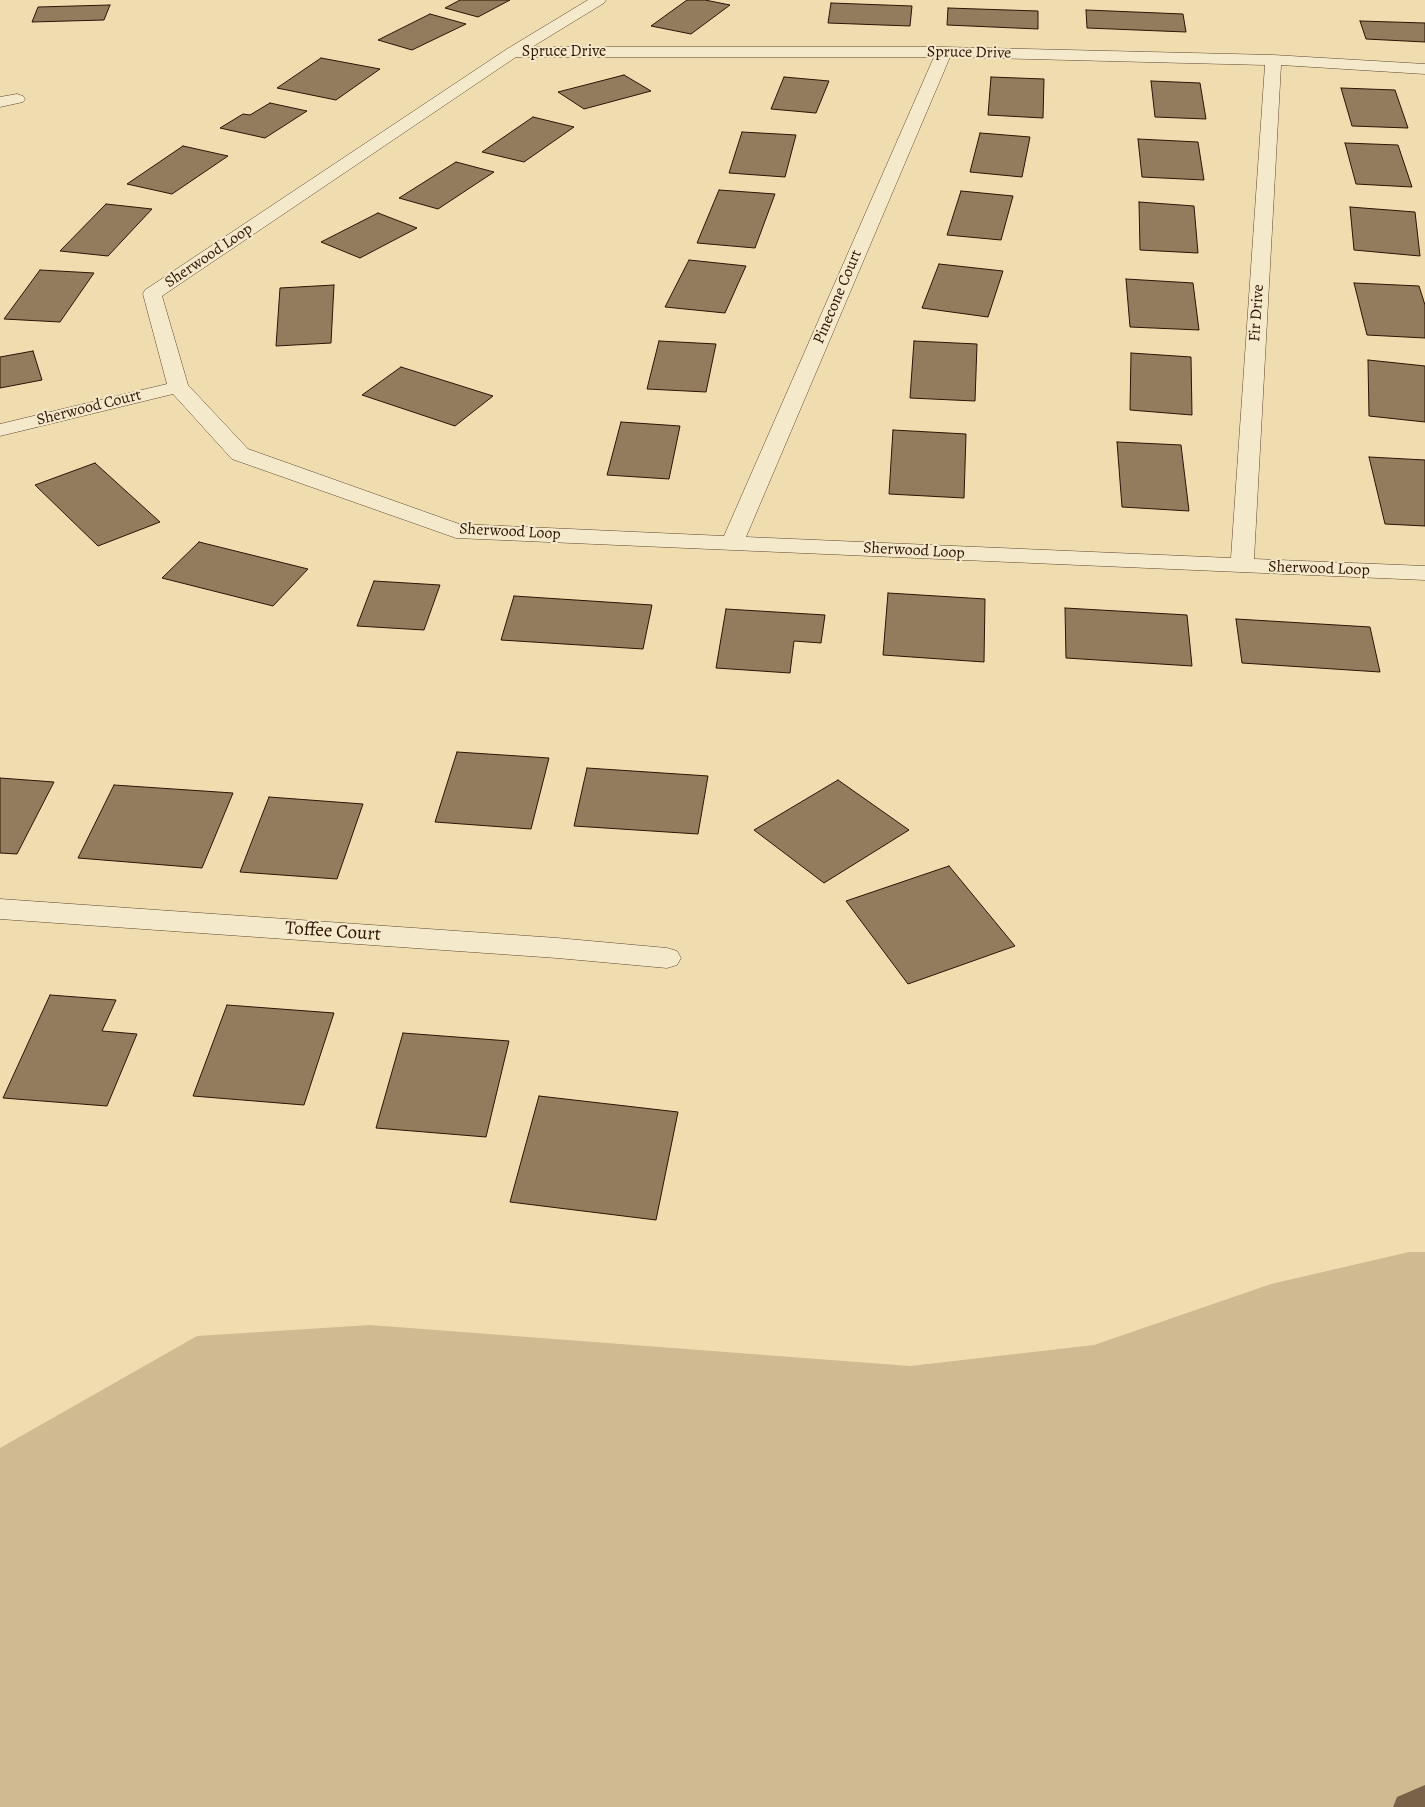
<!DOCTYPE html>
<style>
body{margin:0}
canvas{display:block;background:#f0ddaf}
</style>
<canvas width="1425" height="1807"></canvas>
<script>
const c = document.querySelector('canvas').getContext('2d');
c.lineJoin = 'round';
function fillPath(path, color) { c.fillStyle = color; c.fill(path, 'evenodd'); }
const poly = rows => new Path2D(rows.map(r => 'M' + r).join(''));
function strokePath(path, color, width, dash) { c.strokeStyle = color; c.lineWidth = width; c.lineCap = dash ? 'butt' : 'round'; c.setLineDash(dash || []); c.stroke(path); }
function drawText(font, color, halo, rows, align = 'center') {
  c.font = font + ' Alegreya,serif'; c.lineWidth = 4; c.setLineDash([]); c.textBaseline = 'middle'; c.strokeStyle = halo; c.fillStyle = color; for (const [text, x, y, turn = 0] of rows) {
    c.save(); c.translate(x, y); c.rotate((+turn || 0) * Math.PI / 180); c.textAlign = isNaN(turn) ? turn : align; if (halo) c.strokeText(text, 0, 0); c.fillText(text, 0, 0); c.restore();
  }
}
fillPath(poly([
 [1409,1252,1425,1252,1425,1807,0,1807,0,1448,197,1336,370,1325,910,1366,1094,1345,1271,1284]
]), '#cfba92');
fillPath(poly([
 [1425,1785,1425,1807,1393,1807,1397,1797,1425,1785]
]), '#7a6248');
const building = poly([
 [460,0,510,0,478,17,445,8,460,0],
 [687,0,705,0,730,5,691,34,651,26,687,0],
 [831,3,912,6,910,26,828,23,831,3],
 [110,5,104,20,32,22,38,7,110,5],
 [948,8,1038,11,1038,29,947,25,948,8],
 [1086,10,1183,14,1186,32,1087,28,1086,10],
 [430,14,466,24,412,50,378,40,430,14],
 [1360,21,1425,23,1425,42,1366,39,1360,21],
 [321,58,380,69,336,100,277,88,321,58],
 [624,75,651,91,584,109,558,92,624,75],
 [784,77,829,81,816,113,771,109,784,77],
 [991,77,1044,79,1043,118,988,115,991,77],
 [1151,81,1200,83,1206,119,1155,117,1151,81],
 [1341,88,1395,90,1408,128,1352,126,1341,88],
 [270,103,307,111,265,138,220,128,243,114,250,115,270,103],
 [533,117,574,127,524,162,482,152,533,117],
 [742,132,796,135,785,177,729,173,742,132],
 [980,133,1030,137,1022,177,970,172,980,133],
 [1138,139,1198,142,1204,180,1142,177,1138,139],
 [1345,143,1398,145,1412,187,1356,184,1345,143],
 [183,146,228,156,172,194,127,184,183,146],
 [456,162,494,172,438,209,399,198,456,162],
 [719,190,775,194,755,248,697,243,719,190],
 [961,191,1013,196,1001,240,947,235,961,191],
 [1139,202,1194,206,1198,253,1140,250,1139,202],
 [106,204,152,209,108,256,60,251,106,204],
 [1350,207,1415,212,1420,256,1354,250,1350,207],
 [378,213,417,228,360,258,321,242,378,213],
 [689,260,746,266,725,313,665,307,689,260],
 [939,264,1003,271,988,317,922,308,939,264],
 [40,270,94,273,60,322,4,319,40,270],
 [1126,279,1193,283,1199,330,1130,327,1126,279],
 [1354,283,1419,286,1425,305,1425,338,1367,335,1354,283],
 [334,285,331,343,276,346,280,288,334,285],
 [659,341,716,344,706,392,647,389,659,341],
 [914,341,977,344,975,401,910,398,914,341],
 [33,351,42,380,0,388,0,357,33,351],
 [1131,353,1191,357,1192,415,1130,410,1131,353],
 [1368,360,1425,366,1425,422,1369,416,1368,360],
 [401,367,493,396,455,426,362,395,401,367],
 [621,422,680,426,669,479,607,475,621,422],
 [893,430,966,434,964,498,889,494,893,430],
 [1117,442,1181,445,1189,511,1122,507,1117,442],
 [1369,457,1425,460,1425,526,1385,524,1369,457],
 [95,463,160,522,98,546,35,485,95,463],
 [199,542,308,569,273,606,162,578,199,542],
 [374,581,440,585,424,630,357,626,374,581],
 [888,593,985,599,984,662,883,655,888,593],
 [514,596,652,605,643,649,501,640,514,596],
 [1065,608,1187,615,1192,666,1066,658,1065,608],
 [726,609,825,615,821,643,794,641,790,673,716,668,726,609],
 [1236,619,1370,627,1380,672,1242,663,1236,619],
 [457,752,549,758,531,829,435,822,457,752],
 [587,768,708,776,698,834,574,826,587,768],
 [0,778,54,782,17,854,0,853,0,778],
 [838,780,909,830,824,883,754,830,838,780],
 [114,785,233,793,202,868,78,858,114,785],
 [269,797,363,804,337,879,240,872,269,797],
 [949,866,1015,946,908,984,846,901,949,866],
 [50,995,116,1000,102,1031,137,1034,107,1106,3,1098,50,995],
 [227,1005,334,1013,304,1105,193,1096,227,1005],
 [403,1033,509,1041,486,1137,376,1128,403,1033],
 [539,1096,678,1112,656,1220,510,1202,539,1096]
]);
fillPath(building, '#927c5d');
strokePath(building, '#2d1205', 1);
const minor = poly([
 [588,0,606,0,604,3,532,47,944,47,1273,55,1425,64,1425,74,1281,65,1254,559,1425,566,1425,580,456,538,232,459,173,394,0,436,0,424,167,384,143,294,145,290,507,49,588,0],
 [516,57,934,57,724,536,459,524,248,449,188,385,162,296,516,57],
 [950,57,1265,65,1231,558,746,537,950,57],
 [17,94,23,96,25,99,23,102,0,107,0,97,17,94],
 [0,899,557,938,667,948,677,951,681,958,677,965,667,968,557,958,0,919,0,899]
]);
strokePath(minor, '#5e4530', 1);
fillPath(minor, '#f5e9cb');
drawText('16px', '#2d1205', '#f5e9cb', [
 ["Spruce Drive",564,52],
 ["Spruce Drive",969,53,1],
 ["Sherwood Loop",209,256,-34],
 ["Pinecone Court",838,297,-67],
 ["Fir Drive",1257,313,-86],
 ["Sherwood Court",89,408,-14],
 ["Sherwood Loop",510,532,3],
 ["Sherwood Loop",914,551,3],
 ["Sherwood Loop",1319,569,2]
]);
drawText('19px', '#2d1205', '#f5e9cb', [
 ["Toffee Court",333,932,4]
]);
</script>
